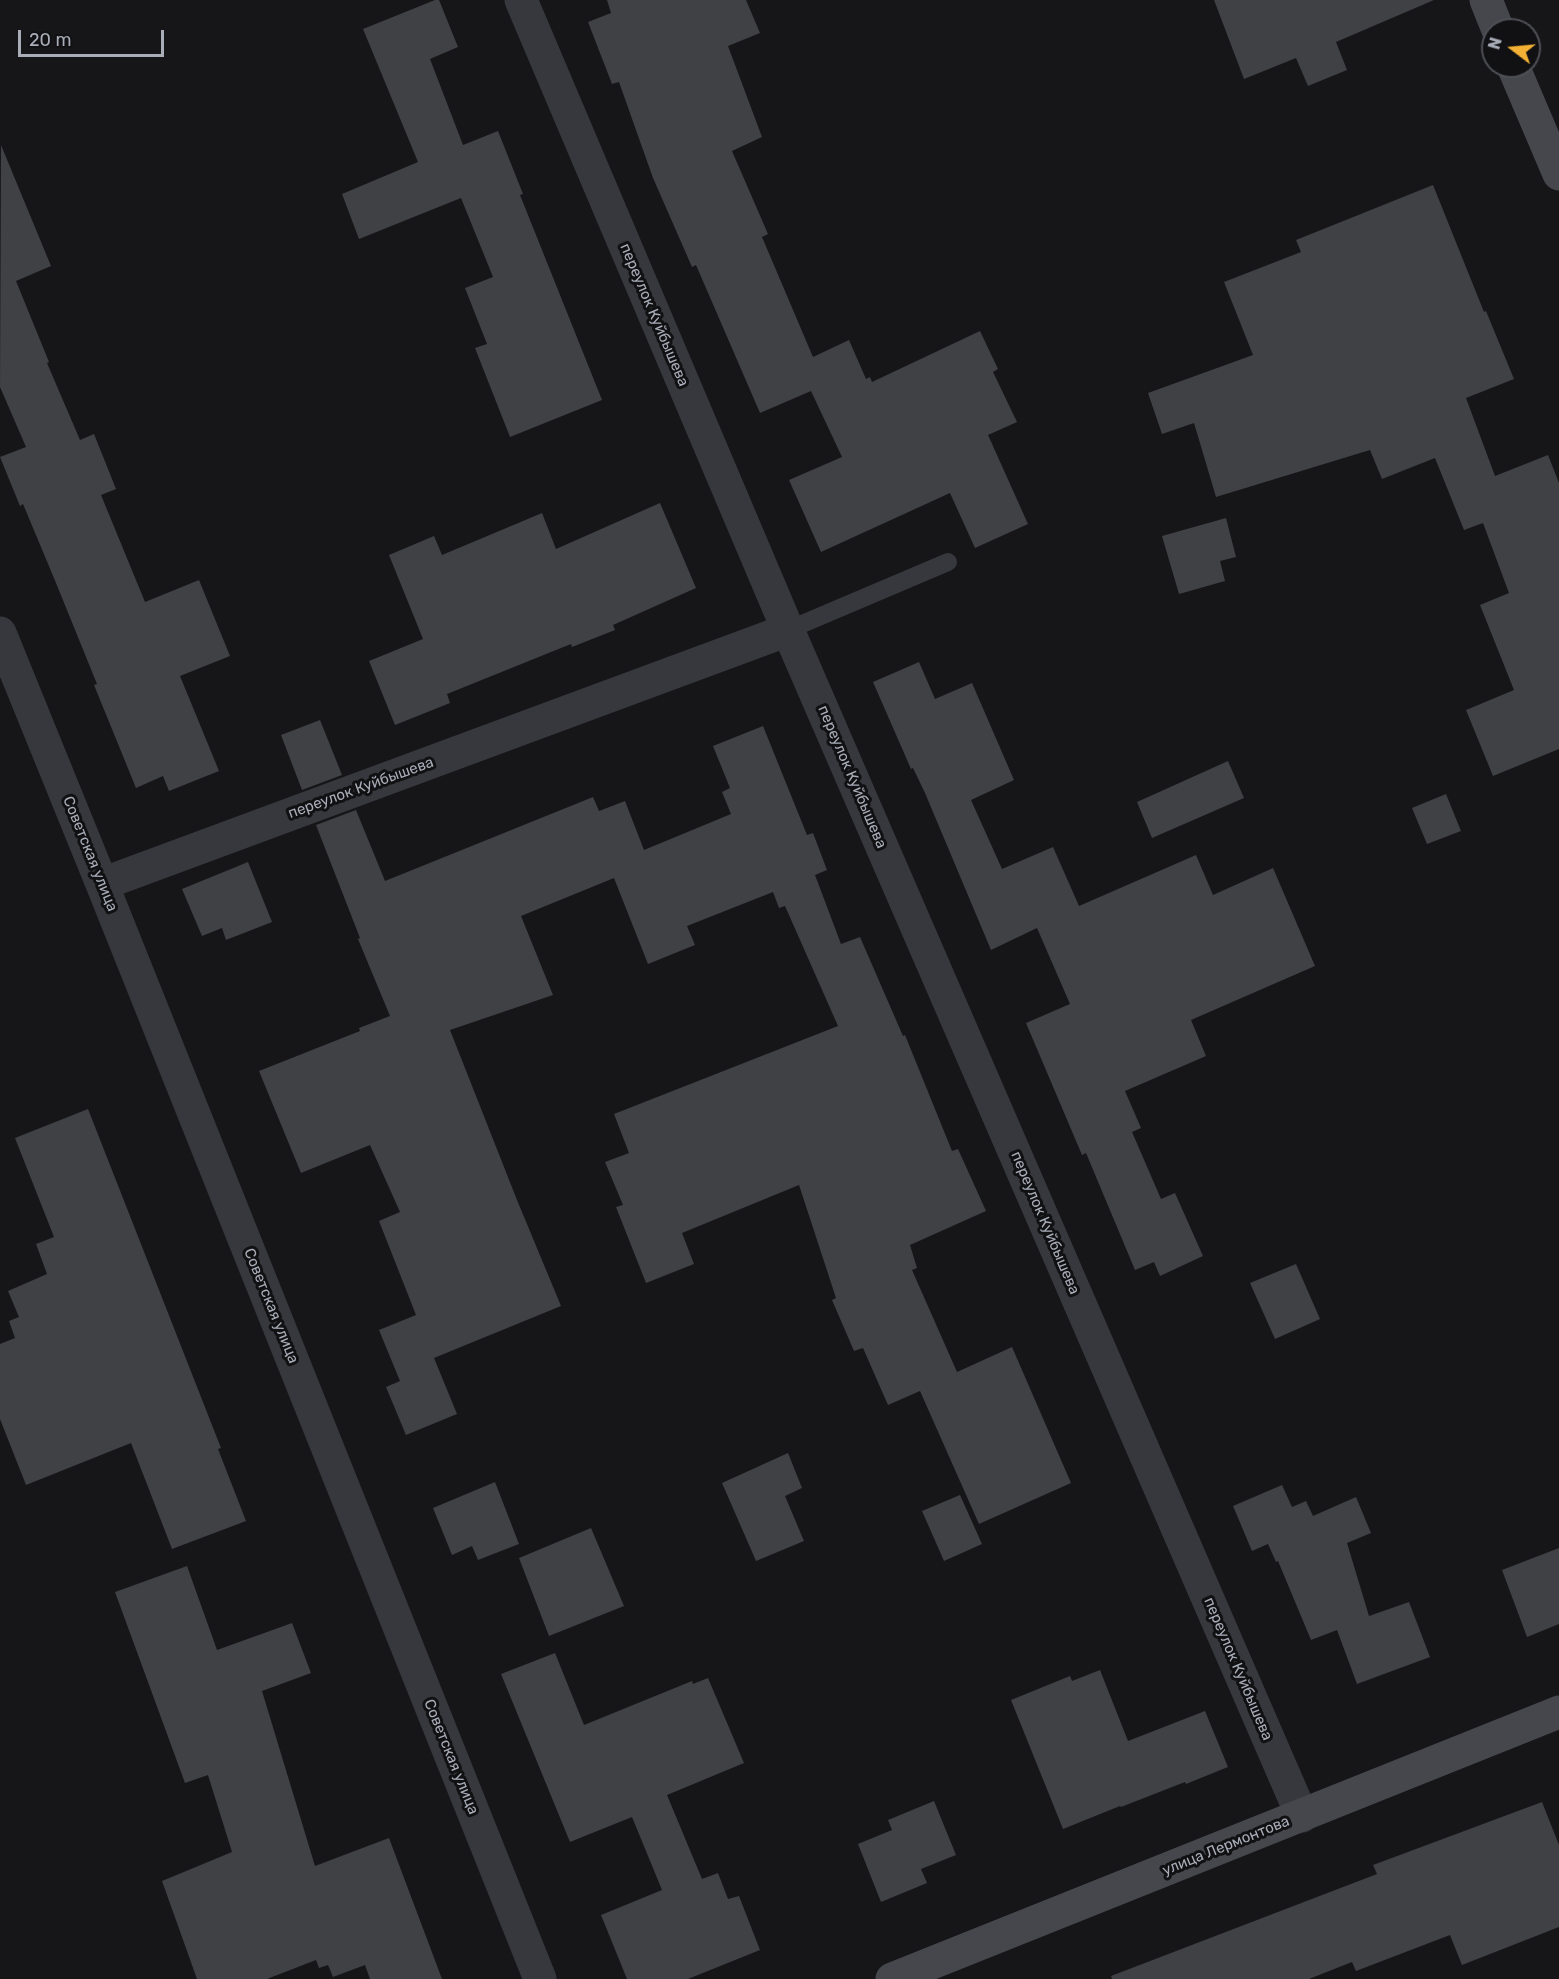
<!DOCTYPE html>
<meta charset="utf-8">
<style>
body{margin:0}
#map{position:relative;width:1559px;height:1979px;overflow:hidden;background:#161618;font-family:Rubik,sans-serif}
canvas{display:block}
.north{position:absolute;left:1481px;top:18px;width:60px;height:60px;box-sizing:border-box;background:#111113;border:2px solid #4d4f55;border-radius:50%;rotate:286deg;font-size:16px;font-weight:700;line-height:24px;text-align:center;color:#a8adb8}
.north::after{content:'';display:block;margin:auto;width:21px;height:27px;background:#f2b134;clip-path:polygon(50% 0,100% 100%,50% 72%,0 100%)}
.scale{position:absolute;left:18px;top:30px;width:146px;height:27px;box-sizing:border-box;border:3px solid #a8adb8;border-top:0;padding-left:8px;font-size:18px;line-height:21px;white-space:nowrap;color:#a8adb8;-webkit-text-stroke:4px #111113;paint-order:stroke}
</style>
<div id="map">
<canvas width="1559" height="1979"></canvas>
<div class="north">N</div>
<div class="scale">20 m</div>
</div>
<script>
const c = document.querySelector('canvas').getContext('2d');
c.lineJoin = 'round';
function fillPath(path, color) { c.fillStyle = color; c.fill(path, 'evenodd'); }
const poly = rows => new Path2D(rows.map(r => 'M' + r).join(''));
function strokePath(path, color, width, dash) { c.strokeStyle = color; c.lineWidth = width; c.lineCap = dash ? 'butt' : 'round'; c.setLineDash(dash || []); c.stroke(path); }
function drawText(font, color, halo, rows, align = 'center') {
  c.font = font + ' Rubik,sans-serif'; c.lineWidth = 6; c.setLineDash([]); c.textBaseline = 'middle'; c.strokeStyle = halo; c.fillStyle = color; for (const [text, x, y, turn = 0] of rows) {
    c.save(); c.translate(x, y); c.rotate((+turn || 0) * Math.PI / 180); c.textAlign = isNaN(turn) ? turn : align; if (halo) c.strokeText(text, 0, 0); c.fillText(text, 0, 0); c.restore();
  }
}
fillPath(poly([
 [435,0,439,0,458,47,430,59,463,145,498,131,523,194,520,195,602,400,510,437,475,348,487,344,465,288,493,277,461,198,359,239,342,194,418,162,363,29],
 [607,0,746,0,760,33,728,46,762,137,732,151,768,234,762,237,813,357,849,340,866,379,870,377,872,382,980,331,998,369,993,372,1017,422,988,435,1028,524,975,548,950,493,821,552,789,480,842,457,811,391,760,413,696,265,692,267,653,178,619,82,612,84,588,22,611,13],
 [1214,0,1434,0,1336,42,1347,70,1308,86,1296,58,1244,79],
 [1,145,51,266,16,281,49,362,47,363,80,440,94,434,116,489,101,495,145,602,199,580,230,656,180,676,219,771,169,791,163,776,136,788,94,685,97,684,56,583,23,504,20,506,0,457,26,447,0,387],
 [1433,185,1484,312,1486,311,1514,379,1466,398,1495,476,1548,455,1559,483,1559,749,1493,776,1466,710,1514,690,1480,605,1509,593,1483,523,1464,530,1435,458,1382,479,1370,450,1216,497,1194,423,1162,434,1148,393,1253,355,1224,282,1301,252,1296,240],
 [660,503,696,588,613,625,615,630,572,647,571,644,447,694,450,703,395,725,369,661,423,639,389,555,434,536,442,555,542,513,556,549],
 [1226,518,1236,557,1220,561,1225,581,1179,594,1162,536],
 [919,662,935,699,972,683,1014,780,971,800,1002,869,1053,847,1079,906,1196,855,1213,895,1273,868,1315,966,1191,1020,1206,1056,1125,1091,1141,1128,1132,1132,1161,1199,1175,1193,1203,1256,1160,1276,1154,1262,1135,1270,1086,1153,1082,1155,1026,1023,1070,1004,1037,928,991,950,925,793,913,768,911,769,873,682],
 [320,720,342,775,302,790,281,735],
 [763,726,807,835,813,833,827,870,815,875,841,944,860,937,903,1036,905,1035,952,1151,958,1149,986,1211,910,1245,917,1268,912,1270,957,1372,1012,1347,1071,1483,979,1524,920,1391,888,1405,863,1348,854,1351,832,1300,836,1298,799,1185,682,1233,694,1264,646,1283,616,1207,623,1205,605,1162,629,1153,614,1114,838,1026,785,906,779,908,773,892,687,926,695,945,648,964,614,878,521,916,553,995,450,1030,517,1200,561,1306,434,1358,457,1414,406,1435,386,1387,400,1381,379,1330,416,1315,379,1221,400,1212,370,1145,301,1173,259,1071,360,1031,359,1028,390,1016,358,939,360,938,316,825,356,810,385,881,593,797,599,811,625,801,644,850,731,814,722,792,730,788,713,746],
 [1228,761,1244,798,1152,838,1137,802],
 [1446,794,1461,831,1427,844,1412,808],
 [248,862,272,922,226,940,222,928,202,936,182,889],
 [88,1109,221,1448,218,1449,246,1521,172,1549,131,1443,26,1485,0,1419,0,1344,15,1338,9,1321,19,1317,8,1291,47,1274,36,1244,54,1237,15,1138],
 [1296,1264,1320,1319,1275,1339,1250,1283],
 [788,1453,802,1488,785,1496,804,1541,756,1561,722,1483],
 [495,1482,519,1544,478,1560,472,1546,452,1555,433,1508],
 [1282,1485,1292,1507,1306,1501,1313,1516,1356,1497,1371,1533,1347,1543,1369,1616,1409,1602,1430,1657,1357,1684,1337,1630,1311,1640,1278,1561,1276,1562,1268,1544,1252,1551,1233,1506],
 [960,1495,982,1544,944,1561,922,1511],
 [591,1528,624,1606,549,1636,519,1558],
 [1559,1548,1559,1624,1527,1637,1502,1570],
 [187,1566,217,1650,292,1623,311,1673,262,1691,315,1866,389,1838,442,1979,370,1979,365,1965,333,1977,328,1965,319,1968,316,1960,267,1979,197,1979,162,1881,232,1852,208,1775,185,1783,115,1592],
 [555,1653,584,1725,692,1681,693,1684,708,1678,744,1763,667,1795,702,1879,718,1873,728,1899,739,1896,760,1950,688,1979,627,1979,601,1915,662,1890,632,1817,570,1842,501,1674],
 [1100,1670,1128,1741,1205,1711,1228,1767,1186,1784,1185,1782,1121,1807,1120,1806,1063,1829,1011,1700,1070,1676,1072,1681],
 [934,1801,956,1855,921,1869,927,1883,881,1902,858,1844,892,1830,888,1820],
 [1542,1802,1559,1845,1559,1927,1462,1965,1450,1935,1356,1971,1352,1962,1309,1979,1112,1979,1111,1976,1377,1874,1373,1865]
]), '#404145');
strokePath(poly([
 [788,630,948,562]
]), '#37383d', 18);
strokePath(poly([
 [521,0,788,630,1302,1816],
 [0,633,102,884,540,1979],
 [102,884,788,630]
]), '#37383d', 33);
strokePath(poly([
 [1486,0,1498,30],
 [1513,66,1559,174],
 [892,1979,1559,1712]
]), '#45474d', 33);
drawText('15px', '#a8adb8', '#111113', [
 ["переулок Куйбышева",654,315,67],
 ["переулок Куйбышева",852,777,67],
 ["переулок Куйбышева",361,788,-20],
 ["Советская улица",90,854,68],
 ["переулок Куйбышева",1045,1223,67],
 ["Советская улица",271,1306,68],
 ["переулок Куйбышева",1238,1669,67],
 ["Советская улица",451,1757,68],
 ["улица Лермонтова",1226,1846,-22]
]);
</script>
